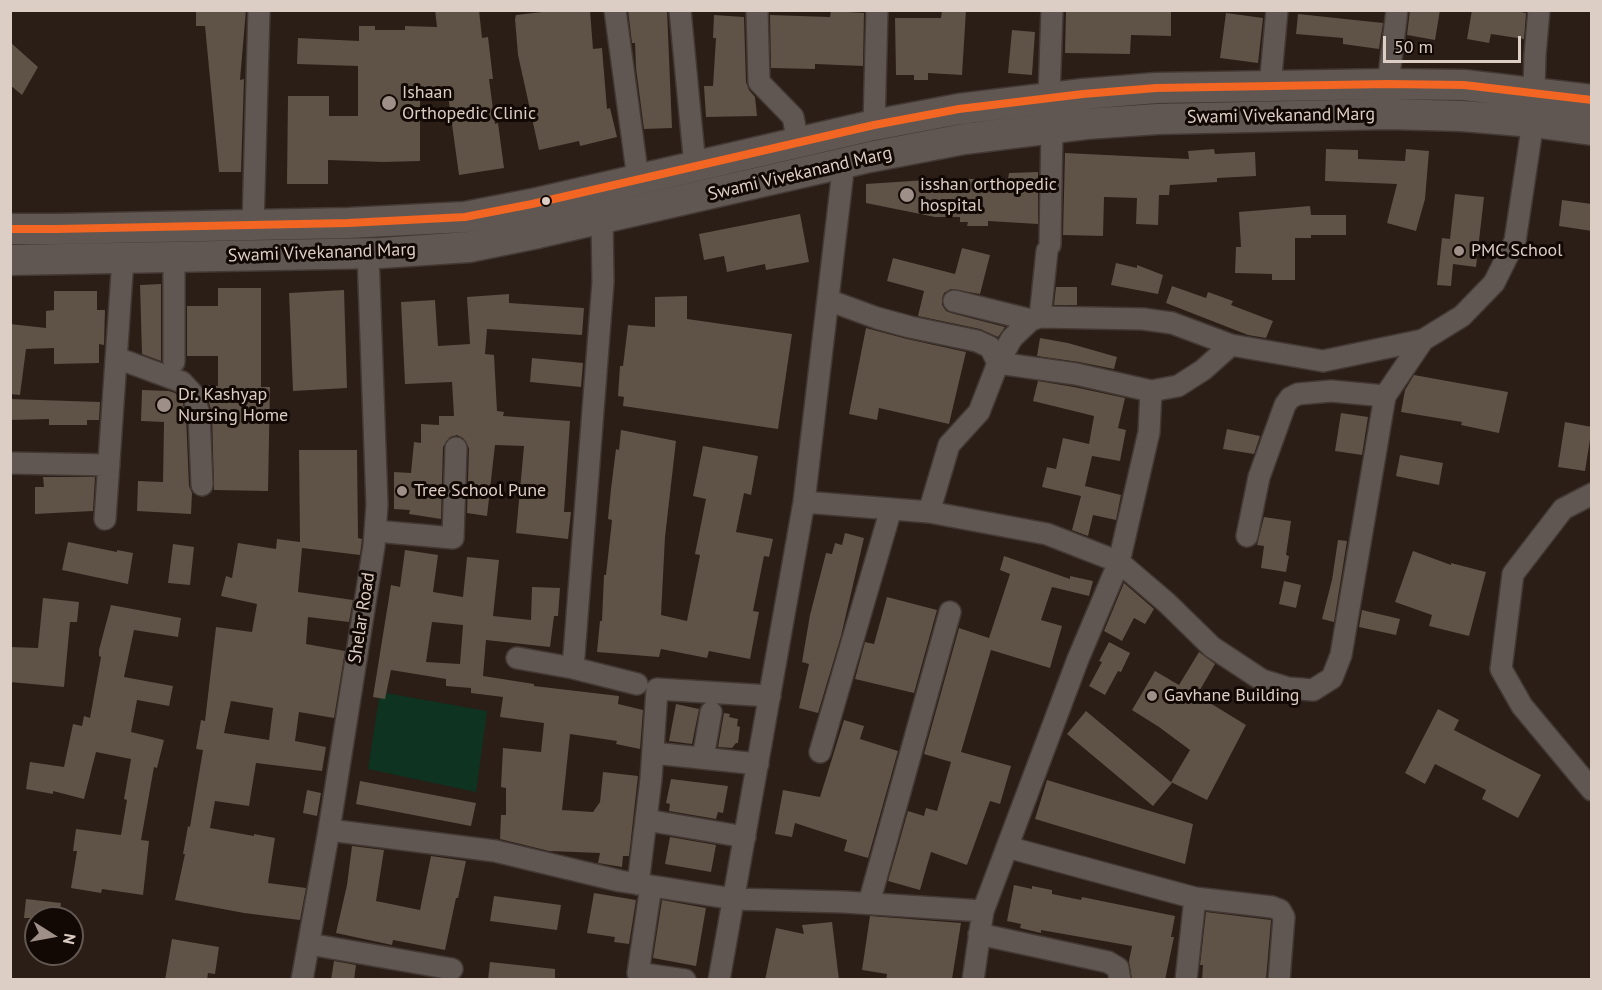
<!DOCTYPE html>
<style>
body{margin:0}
#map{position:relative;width:1602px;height:990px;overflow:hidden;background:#2a1e17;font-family:"PT Sans",sans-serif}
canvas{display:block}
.frame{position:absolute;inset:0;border:12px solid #ddcec5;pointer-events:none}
.north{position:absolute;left:24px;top:906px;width:60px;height:60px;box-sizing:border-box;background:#120804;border:2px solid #635751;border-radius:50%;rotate:101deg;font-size:16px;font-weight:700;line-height:24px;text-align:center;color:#ddcec5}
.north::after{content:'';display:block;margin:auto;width:21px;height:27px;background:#9e9088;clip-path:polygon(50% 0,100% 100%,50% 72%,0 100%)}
.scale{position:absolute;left:1383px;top:36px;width:138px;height:27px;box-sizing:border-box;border:3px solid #ddcec5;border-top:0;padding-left:8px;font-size:18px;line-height:21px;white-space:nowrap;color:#ddcec5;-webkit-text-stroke:4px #120804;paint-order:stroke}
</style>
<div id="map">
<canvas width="1602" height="990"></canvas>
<div class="frame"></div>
<div class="north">N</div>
<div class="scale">50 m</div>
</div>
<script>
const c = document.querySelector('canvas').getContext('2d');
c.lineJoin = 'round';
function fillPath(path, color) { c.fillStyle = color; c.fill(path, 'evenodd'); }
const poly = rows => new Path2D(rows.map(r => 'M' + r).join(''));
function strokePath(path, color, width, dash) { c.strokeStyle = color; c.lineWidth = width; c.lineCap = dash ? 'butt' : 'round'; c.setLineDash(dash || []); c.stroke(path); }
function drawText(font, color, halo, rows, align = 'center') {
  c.font = font + ' "PT Sans",sans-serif'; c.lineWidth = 6; c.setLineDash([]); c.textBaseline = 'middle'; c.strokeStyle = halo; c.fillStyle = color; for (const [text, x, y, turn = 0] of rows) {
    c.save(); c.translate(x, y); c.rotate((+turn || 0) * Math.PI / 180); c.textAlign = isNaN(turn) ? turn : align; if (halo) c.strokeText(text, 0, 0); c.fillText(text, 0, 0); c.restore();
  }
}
fillPath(poly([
 [380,692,487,711,476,792,368,769]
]), '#0e3321');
fillPath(poly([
 [196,10,246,10,240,80,244,79,241,172,219,172,205,26,196,26],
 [435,10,479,10,482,38,488,37,493,79,489,79,495,124,498,123,504,168,459,175,447,88,420,92,420,161,383,162,328,160,328,184,287,184,288,96,329,96,329,116,358,116,358,66,297,64,298,38,359,41,359,26,375,26,375,30,405,30,405,26,437,27],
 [560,10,590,10,593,49,602,48,607,109,610,108,617,137,580,146,579,141,539,150,518,55,515,19,516,15],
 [628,10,667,10,672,128,644,129,636,68,635,43,632,43],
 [942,10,966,10,962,75,928,73,928,80,914,80,914,75,896,75,895,18,941,18],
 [1066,10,1171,10,1171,36,1131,35,1130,54,1065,53],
 [1410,10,1440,10,1435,40,1407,35],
 [1472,10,1510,10,1526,13,1524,39,1491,34,1489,43,1467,39],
 [831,11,864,13,863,66,815,64,815,69,771,68,770,15,830,17],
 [1226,13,1263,18,1258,63,1220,58],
 [1298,14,1383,23,1379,49,1343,44,1343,38,1296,34],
 [714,15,744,17,746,82,749,90,755,97,757,116,706,117,704,86,713,86,716,38,713,38],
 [1012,30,1035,32,1032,75,1008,73],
 [10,42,38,67,22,95,10,85],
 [1214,149,1215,154,1255,152,1256,176,1217,178,1217,182,1170,185,1169,195,1159,195,1158,225,1136,224,1137,198,1104,197,1103,236,1063,235,1065,153,1189,159,1188,151],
 [1326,149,1358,150,1358,159,1405,161,1406,149,1429,151,1425,199,1416,231,1387,223,1397,184,1325,181],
 [1038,172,1038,224,988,221,988,226,967,226,968,222,960,222,960,217,935,217,866,203,866,184,942,179,1008,179,1009,173],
 [1455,194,1484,197,1476,267,1453,264,1451,286,1437,285,1442,238,1450,239],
 [1562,200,1592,204,1592,231,1559,226],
 [1310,206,1311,215,1346,215,1346,235,1311,235,1311,238,1295,238,1295,280,1272,280,1272,274,1235,273,1236,247,1241,247,1239,212],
 [800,214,809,262,766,270,765,264,727,272,724,256,704,260,699,234],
 [962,248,990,255,980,294,951,289,944,293,942,299,942,305,946,311,951,313,1005,327,998,337,980,329,918,316,924,291,887,281,893,258,955,274],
 [1116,263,1137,268,1137,265,1163,275,1158,294,1111,285],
 [161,284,161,361,142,354,140,285],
 [1172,286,1206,298,1208,292,1233,301,1231,305,1273,321,1266,338,1248,335,1166,303],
 [1056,287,1077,287,1077,305,1054,305],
 [218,288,261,288,261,387,270,387,268,491,214,490,212,413,206,392,206,385,218,386,218,356,187,356,187,306,218,306],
 [344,290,347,388,293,391,289,293],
 [54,291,97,291,97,310,105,310,104,345,99,344,99,363,54,364,54,348,26,349,20,395,10,394,10,324,46,328,46,311,54,310],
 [509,294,509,303,584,308,582,335,487,329,485,354,494,355,497,411,504,412,503,416,570,421,564,512,571,512,568,539,516,533,524,446,495,445,487,516,467,513,469,448,463,438,457,435,450,437,443,447,441,519,409,514,410,510,394,509,394,472,411,473,414,442,421,443,421,424,439,425,439,416,454,416,452,382,405,384,401,302,435,300,438,346,470,344,467,297],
 [687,296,687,319,792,334,778,429,623,406,624,397,618,396,620,366,623,366,628,325,655,327,655,297],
 [866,328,907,339,966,352,949,424,879,408,877,420,849,414],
 [1040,338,1068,343,1117,357,1114,369,1079,362,1037,356],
 [532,358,583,363,581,387,530,382],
 [1414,375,1508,392,1499,433,1461,425,1462,422,1401,412,1405,390],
 [1038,381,1074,387,1125,398,1118,428,1126,430,1120,461,1092,456,1085,486,1121,495,1116,520,1093,515,1088,536,1072,530,1081,496,1042,487,1047,467,1056,469,1063,438,1089,444,1094,416,1033,401],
 [142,390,169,391,175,393,182,400,186,416,189,486,192,493,191,514,137,511,138,481,163,482,164,422,141,421],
 [10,399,100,402,99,420,87,420,87,425,49,425,49,419,10,420],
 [1341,413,1368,417,1362,455,1335,451],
 [1565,422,1592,427,1585,471,1558,467],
 [1227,429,1260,436,1254,454,1223,449],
 [621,430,676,441,665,537,661,615,687,621,700,555,695,554,706,499,693,496,703,446,758,456,751,495,744,493,736,532,773,539,769,557,764,556,753,611,759,612,750,659,709,651,707,658,661,649,659,657,597,652,600,621,602,621,604,575,606,575,612,520,608,519,611,489,616,449,619,450],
 [299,450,357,450,358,538,362,539,360,555,302,548,298,592,353,600,349,622,308,617,306,644,345,651,334,718,299,712,295,741,326,747,322,771,256,763,249,806,215,801,210,828,254,836,254,834,275,838,268,883,306,888,300,920,244,913,175,900,185,854,183,854,188,826,190,827,203,750,196,749,201,720,205,721,216,627,252,632,257,604,221,596,226,576,232,578,238,543,276,549,277,539,300,542],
 [231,701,273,708,269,740,224,733],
 [1400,455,1443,463,1439,485,1396,476],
 [43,477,95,477,93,511,35,514,35,487,44,487],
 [1264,517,1291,521,1286,555,1289,556,1286,572,1261,568,1264,546,1257,545],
 [845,533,864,538,841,636,818,713,799,708,809,664,802,662,810,615,826,553,832,554,835,543,842,545],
 [1338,540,1347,541,1334,622,1322,619,1332,580],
 [68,542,117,552,117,550,133,553,128,584,62,570],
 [173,544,194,547,190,585,168,583],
 [405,550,438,555,433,592,463,597,467,557,499,560,493,616,531,620,532,587,560,588,558,616,554,616,550,647,486,640,483,676,534,684,534,686,619,696,618,704,643,710,640,749,616,744,617,741,570,734,562,810,593,812,600,802,603,772,638,776,629,856,623,856,622,867,598,863,600,853,549,851,500,839,501,815,506,815,506,788,501,787,503,748,541,752,544,723,500,717,503,697,471,693,471,688,446,686,446,679,391,670,385,699,373,697,391,585,400,587],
 [432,622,463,625,460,664,426,662],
 [1413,551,1451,565,1451,563,1486,572,1469,636,1429,626,1432,615,1395,602],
 [1004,556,1070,579,1070,576,1093,581,1089,596,1052,587,1041,620,1062,626,1050,668,991,650,961,752,1011,766,1000,804,990,801,967,865,931,852,920,890,888,881,908,811,924,816,926,808,937,811,951,762,924,754,959,628,989,638,1010,574,1000,570],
 [1284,581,1301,585,1296,608,1279,604],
 [1124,583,1154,609,1145,624,1134,618,1122,641,1104,631],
 [887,597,937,610,914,693,855,679,865,642,874,644],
 [43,598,79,602,77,622,70,622,64,687,10,682,10,647,38,648],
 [111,605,181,618,178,637,134,630,124,677,173,686,169,706,137,700,131,732,164,740,157,768,154,767,141,840,149,841,143,895,102,889,101,893,71,888,77,851,73,851,76,829,121,835,127,800,124,799,131,759,96,752,84,799,53,791,53,794,26,789,30,762,64,767,73,724,82,726,84,716,90,718,101,657,99,656,99,650],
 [1362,610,1400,619,1396,635,1359,627],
 [1109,642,1130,653,1121,672,1118,671,1105,695,1089,686,1102,662,1099,661],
 [1199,652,1215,664,1197,695,1246,725,1207,800,1171,782,1190,750,1159,727,1132,710,1155,671,1179,685],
 [676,704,699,709,692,744,669,741],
 [1438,709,1459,720,1454,730,1541,775,1518,818,1482,799,1486,790,1435,764,1425,784,1405,773],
 [1086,711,1172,783,1153,806,1067,734],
 [724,713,730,714,729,717,738,719,737,726,740,727,738,743,736,743,732,748,718,747],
 [844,720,864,726,860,739,898,751,868,858,844,851,847,840,795,823,792,837,775,834,783,790,820,797],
 [671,779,728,786,723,813,718,812,716,819,669,811,670,804,666,803],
 [1047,780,1193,824,1185,864,1035,819],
 [360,781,476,803,471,826,356,804],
 [307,790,321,793,317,816,303,813],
 [670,837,716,845,711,872,665,864],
 [352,846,384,850,376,901,420,910,431,856,466,861,458,898,456,898,445,950,393,940,392,945,336,933,347,885],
 [1014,885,1032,889,1032,886,1052,890,1052,894,1081,900,1082,897,1175,916,1171,937,1174,937,1165,980,1132,980,1129,961,1132,946,1058,933,1041,930,1041,933,1020,928,1021,924,1007,921],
 [594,893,636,900,629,944,614,942,615,937,587,933],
 [494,896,561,905,557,930,490,921],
 [26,899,61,903,59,918,24,918],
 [662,900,706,908,696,966,653,958],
 [1206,912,1271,920,1266,980,1202,980,1203,965,1200,965],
 [870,916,961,923,952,979,886,980,887,974,862,970],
 [832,922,839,980,765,980,776,928,804,934,802,925],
 [172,939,219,947,215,974,208,973,207,980,165,980],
 [334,961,356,965,354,980,331,980],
 [490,962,555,969,555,980,488,980]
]), '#5f5246');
const minor = poly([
 [615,10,638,179],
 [680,10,695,166],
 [757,10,759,82,793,117,798,142],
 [1388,84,1397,10],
 [1270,86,1277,10],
 [1049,98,1052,10],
 [874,125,877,10],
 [253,225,259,10],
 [1050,245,1052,128],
 [828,300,877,318,910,327,977,341,990,347,998,363],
 [954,301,1031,320],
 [1040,317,1047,251],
 [117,358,182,382,193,394,199,414,202,485],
 [174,362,174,257],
 [998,363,1012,338,1031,320,1040,317,1143,319,1172,323,1231,345],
 [10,463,109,465],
 [1592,494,1563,509,1513,574,1501,669,1522,706,1592,790],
 [804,502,929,512,1047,534,1119,562,1167,603,1212,647,1262,680,1288,688,1313,690,1332,678,1341,655,1385,396,1423,340],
 [929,512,949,445,979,412,998,363,1076,374,1151,391],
 [105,519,123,259],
 [375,531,453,538,456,448],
 [1247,536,1259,477,1285,405,1290,398,1298,394,1331,391,1385,396],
 [517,658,573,668,637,684],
 [573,668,603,282,602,219,599,207],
 [820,752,891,509],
 [653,753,758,764],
 [703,758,711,712],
 [646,820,745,837],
 [329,830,495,851,620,881,734,899,844,902,983,911],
 [1007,847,1195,898,1272,907,1280,910,1284,917,1279,980],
 [638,884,651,779,657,689,770,696],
 [651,886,638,973,685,980],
 [869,903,950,612],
 [979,934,1108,962,1118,968,1120,980],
 [309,944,452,969],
 [302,980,329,830,374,546,377,505,368,253],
 [719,980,804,502,844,162],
 [973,980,983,911,1078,659,1119,562,1149,432,1151,391,1178,386,1203,370,1231,345,1323,361,1423,340,1462,316,1494,283,1515,241,1533,122,1535,55,1539,10],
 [1186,980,1195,898]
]);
const secondary = poly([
 [10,229,57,229,348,223,465,217,532,204,874,125,959,109,1083,94,1156,88,1388,84,1464,85,1592,100],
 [10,260,381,253,469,247,538,233,870,157,964,139,1086,124,1158,119,1388,114,1462,116,1533,122,1592,130]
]);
strokePath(minor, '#433833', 24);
strokePath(secondary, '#433833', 33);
strokePath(minor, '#605752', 21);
strokePath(secondary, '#605752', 30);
strokePath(poly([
 [10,229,57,229,348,223,465,217,532,204,874,125,959,109,1083,94,1156,88,1388,84,1464,85,1592,100]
]), '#f26522', 8);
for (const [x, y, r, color] of [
 [389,103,8,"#9e9088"],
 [907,195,8,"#9e9088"],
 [546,201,5,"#ddcec5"],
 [1459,251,6,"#9e9088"],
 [164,405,8,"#9e9088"],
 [402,491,6,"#9e9088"],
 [1152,696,6,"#9e9088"]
]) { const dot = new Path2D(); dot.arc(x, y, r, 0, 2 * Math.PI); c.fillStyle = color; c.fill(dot); strokePath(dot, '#120804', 2); }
drawText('18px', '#ddcec5', '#120804', [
 ["Ishaan",402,93],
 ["Orthopedic Clinic",402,114],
 ["isshan orthopedic",920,185],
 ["hospital",920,206],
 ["PMC School",1471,251],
 ["Dr. Kashyap",178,395],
 ["Nursing Home",178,416],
 ["Tree School Pune",414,491],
 ["Gavhane Building",1164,696]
], 'left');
drawText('18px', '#ddcec5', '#120804', [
 ["Swami Vivekanand Marg",1281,116,-1],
 ["Swami Vivekanand Marg",800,174,-13],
 ["Swami Vivekanand Marg",322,253,-2],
 ["Shelar Road",362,618,-81]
]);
</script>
